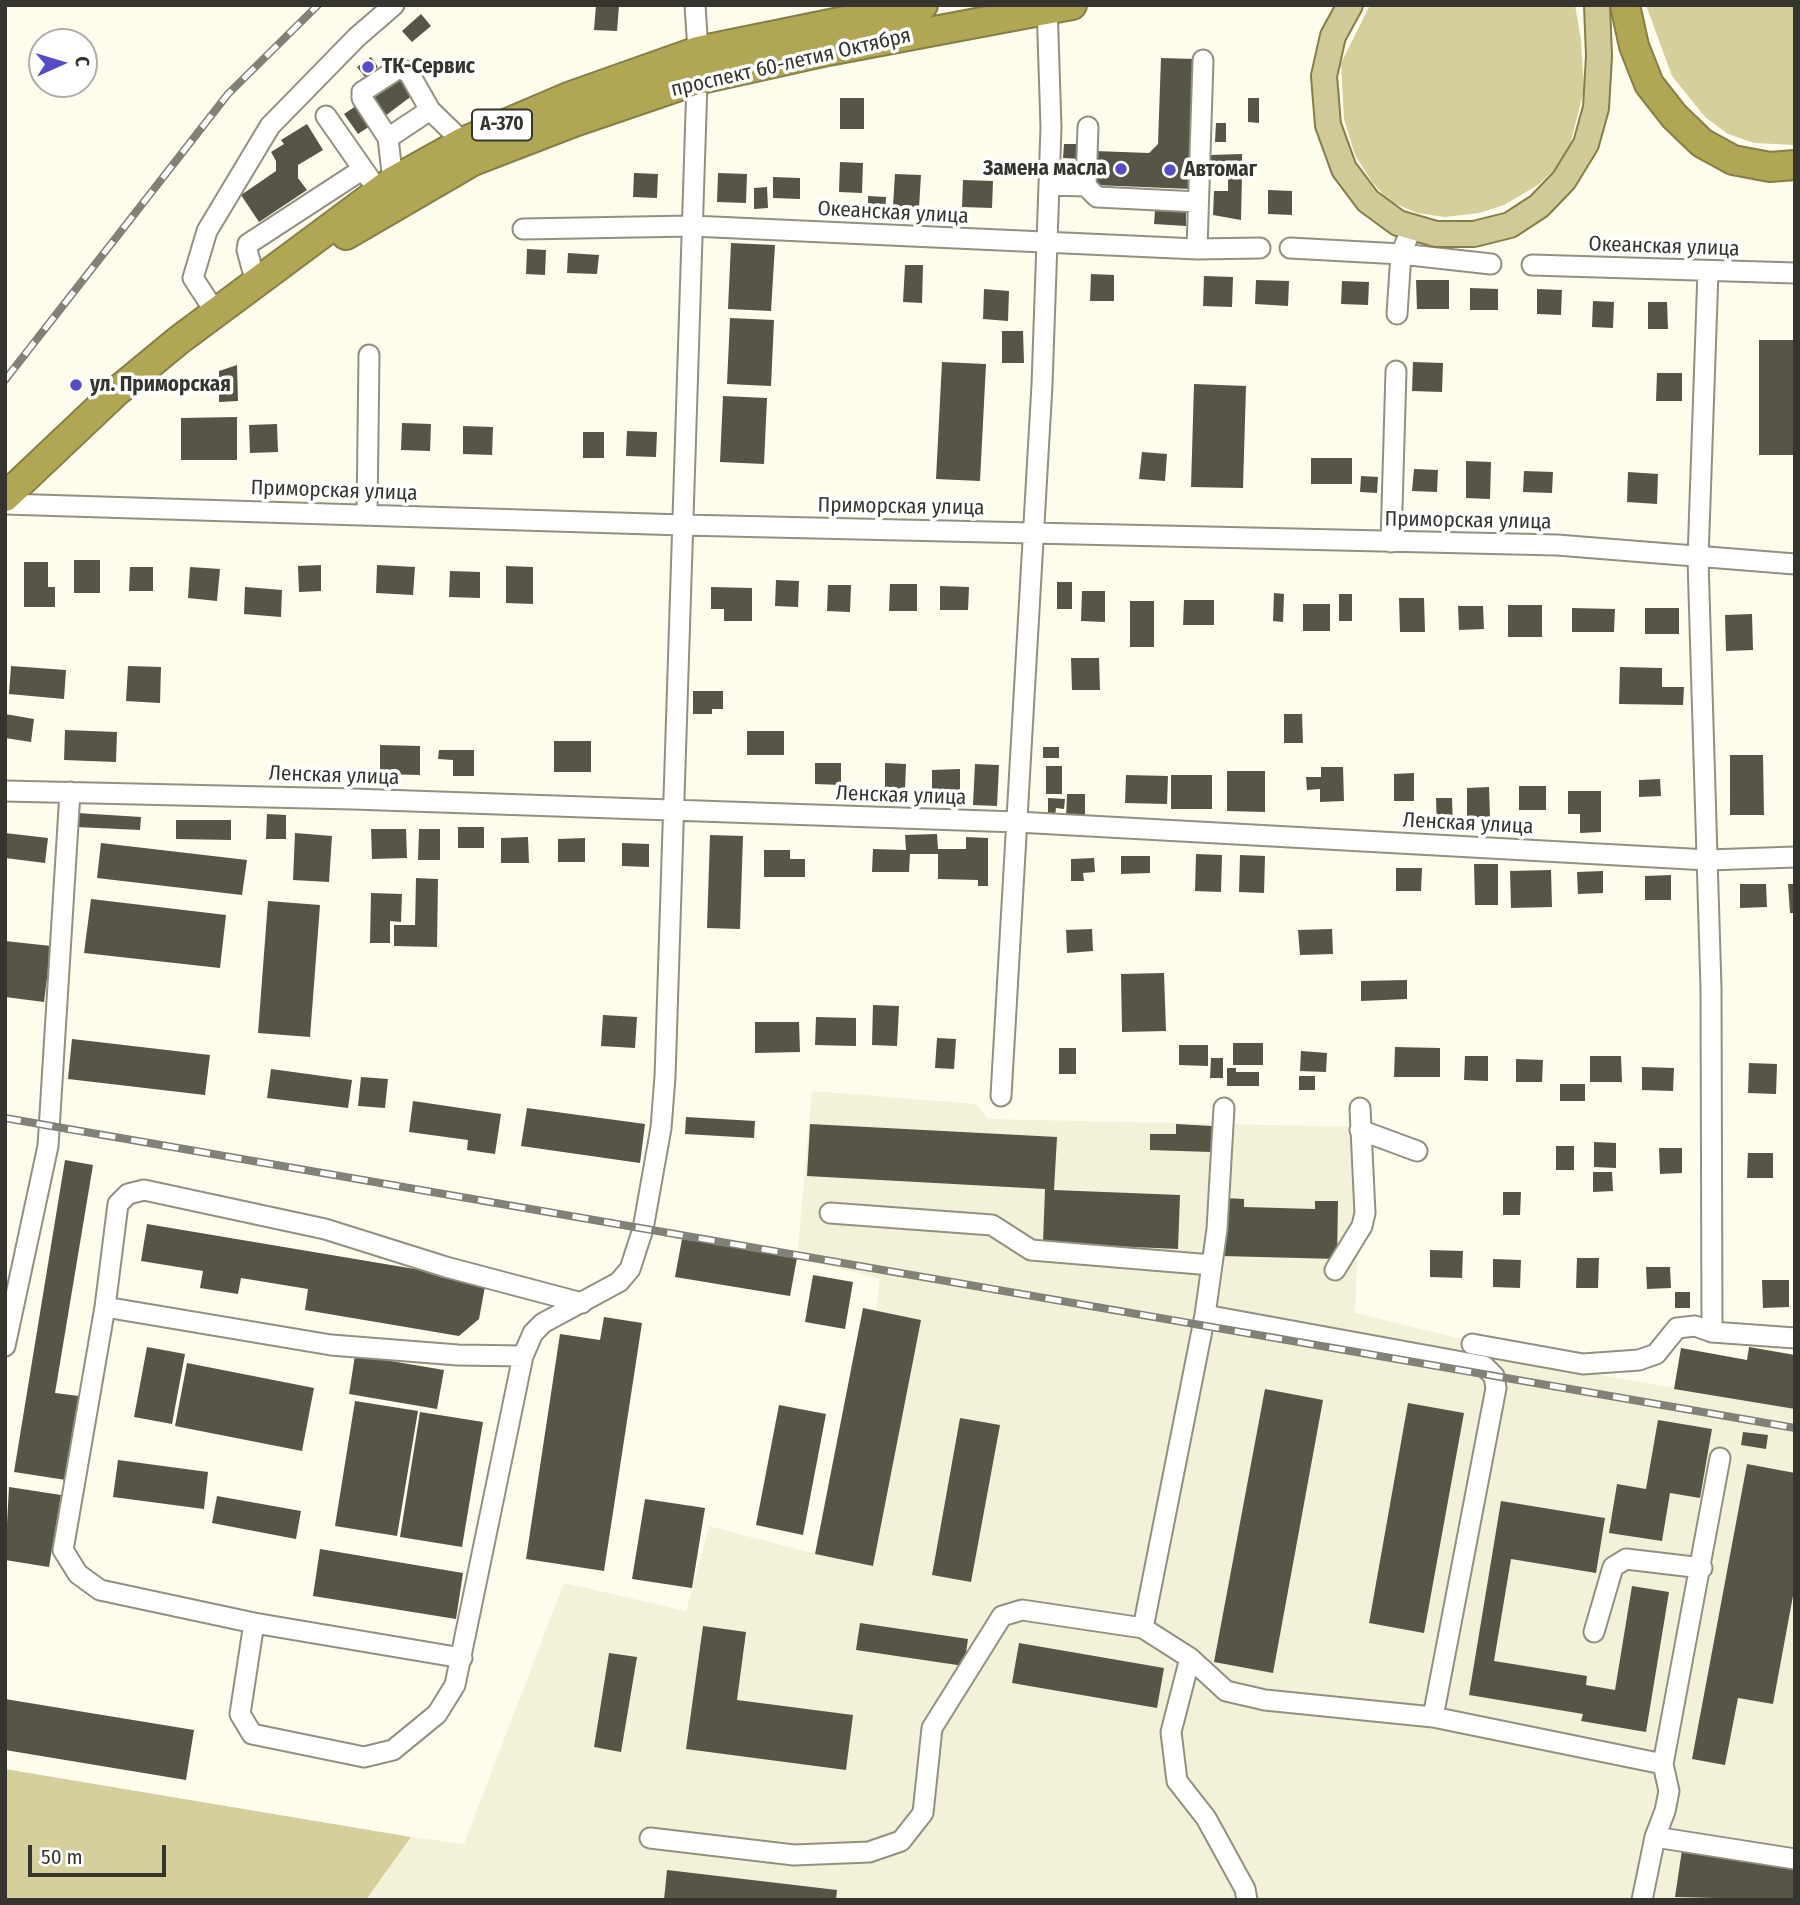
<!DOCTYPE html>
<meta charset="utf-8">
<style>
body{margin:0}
#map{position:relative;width:1800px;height:1905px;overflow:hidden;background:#fefcec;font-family:"Fira Sans Condensed",sans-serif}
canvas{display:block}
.frame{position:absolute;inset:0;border:7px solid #35342e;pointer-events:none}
.north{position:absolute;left:28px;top:28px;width:70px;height:70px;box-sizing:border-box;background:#fff;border:2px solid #aeaeab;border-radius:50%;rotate:86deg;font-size:19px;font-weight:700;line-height:28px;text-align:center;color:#35342e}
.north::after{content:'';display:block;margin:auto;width:24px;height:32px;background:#584cc4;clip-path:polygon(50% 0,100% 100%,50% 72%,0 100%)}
.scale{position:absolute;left:28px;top:1845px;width:138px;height:32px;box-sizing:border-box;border:4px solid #35342e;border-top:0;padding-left:9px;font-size:21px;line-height:24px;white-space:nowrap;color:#35342e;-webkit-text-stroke:5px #fff;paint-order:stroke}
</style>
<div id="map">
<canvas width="1800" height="1905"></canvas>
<div class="frame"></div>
<div class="north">С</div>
<div class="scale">50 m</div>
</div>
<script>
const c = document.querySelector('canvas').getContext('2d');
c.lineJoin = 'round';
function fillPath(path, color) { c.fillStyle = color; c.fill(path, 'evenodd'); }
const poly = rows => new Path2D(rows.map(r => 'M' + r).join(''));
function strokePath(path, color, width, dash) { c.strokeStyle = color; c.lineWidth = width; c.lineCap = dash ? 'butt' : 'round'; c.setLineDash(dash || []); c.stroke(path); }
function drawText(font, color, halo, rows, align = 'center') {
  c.font = font + ' "Fira Sans Condensed",sans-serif'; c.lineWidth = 7; c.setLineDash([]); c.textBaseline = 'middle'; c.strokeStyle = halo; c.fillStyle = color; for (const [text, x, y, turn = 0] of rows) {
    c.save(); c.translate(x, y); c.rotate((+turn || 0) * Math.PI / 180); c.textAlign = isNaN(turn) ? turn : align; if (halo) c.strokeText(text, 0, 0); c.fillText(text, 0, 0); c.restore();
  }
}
fillPath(poly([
 [812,1091,976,1104,988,1119,1363,1127,1355,1313,1462,1339,1461,1351,1795,1409,1795,1900,367,1900,411,1837,464,1844,564,1583,686,1611,709,1526,815,1554,872,1565,921,1320,876,1311,880,1279,797,1258]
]), '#f4f1d9');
fillPath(poly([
 [1370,5,1575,5,1581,40,1584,90,1571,141,1558,166,1538,185,1504,205,1479,213,1445,217,1417,213,1389,201,1372,182,1355,155,1344,119,1341,63],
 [1646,5,1795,5,1795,145,1754,143,1728,134,1705,117,1672,76],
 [5,1769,411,1837,366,1900,5,1900]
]), '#d5cf9c');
fillPath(poly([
 [596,5,619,6,617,31,594,30],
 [421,14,431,26,412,42,402,31],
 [371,57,378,67,365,77,357,67],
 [1161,58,1195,59,1191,189,1094,185,1095,151,1149,153,1158,144],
 [398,74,413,95,381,119,366,98],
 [840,98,864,98,864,129,840,129],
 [1248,98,1259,98,1259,123,1248,122],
 [356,106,370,126,358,134,344,114],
 [1216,123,1226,123,1226,142,1215,142],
 [307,124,323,150,298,165,298,178,307,190,259,222,241,195,276,171,276,161,271,152,284,144,281,140],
 [1064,144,1083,144,1082,159,1063,158],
 [1242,154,1242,167,1211,167,1211,155],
 [840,162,863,163,862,193,839,192],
 [634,173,658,174,657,198,633,197],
 [718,173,747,174,746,203,717,202],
 [895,174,921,175,919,208,893,206],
 [1228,174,1242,174,1241,220,1213,215,1214,191,1228,191],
 [773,177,800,178,800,199,773,198],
 [963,180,993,181,992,208,962,207],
 [767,187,768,208,754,209,754,188],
 [1268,190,1292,191,1292,215,1268,214],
 [868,196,886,197,885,217,868,216],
 [1155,210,1186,212,1186,226,1154,224],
 [731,243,775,245,771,311,728,309],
 [527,249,546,250,545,275,526,274],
 [568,253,599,255,597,274,567,273],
 [905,265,923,265,922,303,903,302],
 [1091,274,1114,275,1114,301,1090,301],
 [1204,276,1233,277,1232,307,1203,306],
 [1256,280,1289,281,1288,306,1255,304],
 [1416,280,1449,280,1449,309,1417,309],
 [1342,281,1369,282,1368,305,1341,304],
 [1470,288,1498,289,1498,310,1470,310],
 [984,289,1009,291,1008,321,983,319],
 [1537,289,1562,290,1561,315,1537,314],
 [1593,301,1614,302,1613,328,1592,327],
 [1648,302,1667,302,1668,329,1648,329],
 [730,318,774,320,771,386,727,384],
 [1002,331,1023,331,1024,363,1002,363],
 [1759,340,1795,340,1794,455,1759,455],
 [942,362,986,364,980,481,936,479],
 [1413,362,1443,363,1442,392,1412,391],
 [237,365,238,401,219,402,219,371],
 [1657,373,1682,373,1682,401,1656,401],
 [1194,384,1246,386,1243,488,1191,487],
 [723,396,767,398,764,464,720,462],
 [237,417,237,460,181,460,181,418],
 [402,423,431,424,430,451,401,450],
 [277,424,278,452,250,453,249,425],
 [463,426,493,427,492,455,463,454],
 [627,431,657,432,656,457,626,456],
 [583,432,604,432,604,458,583,458],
 [1142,452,1167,454,1165,481,1139,479],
 [1311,458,1352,458,1352,484,1311,484],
 [1466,461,1491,462,1490,499,1466,498],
 [1414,469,1438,470,1437,492,1412,491],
 [1524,471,1553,472,1552,493,1523,492],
 [1628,472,1658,474,1657,504,1627,502],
 [1361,476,1378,477,1377,493,1360,492],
 [74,560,100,560,100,593,74,593],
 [24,562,48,562,48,587,55,587,55,607,24,607],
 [321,565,321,591,299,592,298,566],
 [377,565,415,567,413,595,376,593],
 [506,566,533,567,533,604,506,603],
 [130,567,153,567,153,591,129,591],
 [190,567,220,569,217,601,188,598],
 [450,571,480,572,480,598,449,597],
 [776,580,799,581,798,607,775,606],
 [1057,582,1072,582,1072,609,1057,609],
 [890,584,917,584,917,611,889,611],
 [828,585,851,585,850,612,827,611],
 [940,586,969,587,968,610,940,610],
 [245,587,282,590,281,617,244,614],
 [711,587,752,588,752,621,724,621,724,609,711,609],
 [1082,591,1105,591,1105,622,1081,621],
 [1274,593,1284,594,1283,622,1273,621],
 [1339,594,1352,594,1352,621,1339,621],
 [1399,598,1424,598,1425,632,1400,632],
 [1184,600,1214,600,1214,625,1183,625],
 [1130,601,1154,601,1154,647,1130,647],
 [1303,604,1330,604,1330,631,1303,631],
 [1508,605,1542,605,1542,637,1508,637],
 [1458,606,1483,606,1484,629,1459,630],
 [1572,608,1615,609,1614,632,1572,632],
 [1645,608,1679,608,1679,634,1645,634],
 [1752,614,1753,650,1726,651,1725,615],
 [1071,658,1099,658,1100,690,1072,690],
 [11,666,66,670,64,699,9,694],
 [128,666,161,667,160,703,126,701],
 [1620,667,1662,668,1662,687,1684,687,1683,705,1619,704],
 [693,691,723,691,723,709,712,709,712,714,693,714],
 [5,714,34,719,31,742,5,738],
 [1284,714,1302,714,1303,743,1284,743],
 [65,730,117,732,116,762,64,760],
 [747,731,784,731,784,755,747,755],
 [554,741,591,741,591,772,554,772],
 [380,745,420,746,420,775,380,774],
 [1043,747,1059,747,1059,758,1043,758],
 [439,750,474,750,474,776,453,776,453,760,438,759],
 [1730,755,1763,755,1764,815,1730,815],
 [815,763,841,763,841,785,815,784],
 [885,763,906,764,905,789,885,789],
 [975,764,999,765,997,806,973,805],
 [1046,766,1062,766,1062,794,1046,794],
 [1321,767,1343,767,1344,801,1320,802,1320,789,1307,790,1306,777,1321,777],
 [960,769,960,792,932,792,932,770],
 [1227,771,1265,771,1265,812,1227,811],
 [1414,773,1414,801,1394,801,1394,774],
 [1126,775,1168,776,1167,804,1125,803],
 [1171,775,1212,775,1212,809,1171,809],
 [1660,779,1661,796,1639,797,1639,780],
 [1519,786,1546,786,1546,810,1519,810],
 [1489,787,1490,817,1467,818,1467,788],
 [1568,791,1601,791,1601,832,1580,833,1580,814,1568,814],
 [1067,794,1085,794,1085,819,1066,818],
 [1048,798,1065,799,1064,809,1056,808,1055,817,1048,816],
 [1436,798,1452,798,1453,828,1437,829],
 [77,813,141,817,140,830,76,827],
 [267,814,286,815,286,839,266,839],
 [176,820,231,820,231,840,176,839],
 [458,827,484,827,484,848,458,848],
 [371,829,406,829,407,858,372,859],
 [419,829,440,829,440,860,418,860],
 [5,833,48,838,45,863,5,858],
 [295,833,332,836,329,882,293,880],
 [937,834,938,849,966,849,966,837,988,838,988,886,978,886,978,880,938,879,938,854,910,854,909,872,872,872,873,849,906,850,905,835],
 [710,835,743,836,740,929,707,928],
 [528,837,529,863,501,863,501,838],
 [585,838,585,862,558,862,558,839],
 [101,843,247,860,242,895,97,878],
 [622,843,649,844,649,867,622,866],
 [764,850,790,850,790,859,805,859,805,877,764,877],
 [1196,854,1222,855,1221,892,1195,891],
 [1240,855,1265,856,1264,893,1239,892],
 [1121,856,1150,856,1150,873,1121,874],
 [1094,858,1095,872,1083,873,1084,881,1071,881,1071,859],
 [1474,864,1498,864,1498,905,1475,905],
 [1396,868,1422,868,1421,891,1396,891],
 [1551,870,1552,907,1511,908,1510,871],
 [1603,871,1603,893,1578,894,1577,872],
 [1671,875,1671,900,1645,900,1645,876],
 [416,878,438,879,437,947,394,946,394,925,415,925],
 [1740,884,1766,884,1767,907,1740,908],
 [1788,884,1795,884,1795,913,1790,913],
 [371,893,402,894,401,922,390,921,390,943,370,943],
 [91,899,226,915,220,968,84,953],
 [268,901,320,905,310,1037,258,1033],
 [1092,929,1093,951,1067,953,1066,930],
 [1332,929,1333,954,1300,955,1298,930],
 [5,941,51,946,44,1002,5,997],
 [1164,973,1166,1031,1122,1032,1121,974],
 [1407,980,1407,999,1361,1001,1361,981],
 [873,1005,899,1006,897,1046,872,1045],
 [603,1015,637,1017,635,1048,601,1046],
 [816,1017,856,1018,856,1046,815,1045],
 [755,1022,799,1022,800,1052,755,1053],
 [937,1038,956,1039,954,1069,935,1068],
 [72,1039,210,1055,205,1095,68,1079],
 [1233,1043,1263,1043,1263,1065,1233,1065],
 [1179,1045,1208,1045,1208,1066,1179,1065],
 [1395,1047,1440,1048,1440,1077,1394,1077],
 [1059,1048,1076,1048,1076,1074,1059,1074],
 [1301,1051,1327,1053,1326,1072,1300,1071],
 [1465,1056,1488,1056,1488,1081,1464,1080],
 [1590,1056,1621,1056,1622,1082,1590,1082],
 [1211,1058,1223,1058,1223,1078,1210,1078],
 [1516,1059,1543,1060,1542,1082,1516,1082],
 [1749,1063,1777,1064,1776,1094,1748,1093],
 [1642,1067,1674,1068,1673,1091,1642,1090],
 [1227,1068,1236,1068,1236,1072,1259,1072,1259,1086,1227,1086],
 [271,1069,352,1080,348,1108,267,1098],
 [1299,1076,1315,1076,1315,1090,1299,1090],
 [361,1077,388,1079,385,1108,358,1106],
 [1560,1084,1585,1084,1585,1101,1560,1101],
 [413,1101,501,1114,495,1154,467,1150,468,1140,409,1132],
 [527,1108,645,1124,640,1163,521,1146],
 [686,1117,755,1121,754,1138,685,1134],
 [810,1124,1057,1137,1054,1190,1180,1195,1178,1249,1043,1243,1045,1189,807,1176],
 [1176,1124,1212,1126,1211,1152,1150,1150,1150,1134,1176,1134],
 [1594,1142,1616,1143,1616,1168,1594,1167],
 [1556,1146,1574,1146,1574,1170,1556,1170],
 [1659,1148,1682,1148,1682,1173,1660,1174],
 [1748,1153,1773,1153,1773,1178,1747,1178],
 [65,1160,93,1165,55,1393,79,1396,66,1480,14,1472],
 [1593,1172,1612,1172,1613,1191,1593,1192],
 [1503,1192,1521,1192,1520,1215,1503,1215],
 [1224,1198,1244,1199,1244,1207,1315,1209,1315,1201,1338,1201,1337,1259,1222,1256],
 [147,1224,486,1281,479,1319,459,1336,305,1310,308,1289,241,1278,238,1294,200,1288,203,1271,141,1261],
 [682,1239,797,1258,790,1296,675,1277],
 [1430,1250,1463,1251,1462,1278,1430,1277],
 [1577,1258,1599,1258,1598,1288,1576,1288],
 [1493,1259,1521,1260,1520,1288,1493,1287],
 [1646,1267,1670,1267,1671,1288,1647,1289],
 [813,1275,853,1282,845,1329,805,1322],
 [1762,1280,1789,1280,1789,1307,1763,1308],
 [1675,1292,1690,1292,1690,1308,1675,1308],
 [863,1308,921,1320,873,1566,815,1554],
 [604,1317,642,1323,604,1571,526,1559,560,1334,600,1340],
 [147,1347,185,1354,172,1424,134,1417],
 [1749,1347,1795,1355,1795,1409,1674,1389,1681,1348,1747,1360],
 [355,1355,444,1370,437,1409,349,1394],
 [187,1363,314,1388,302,1451,175,1426],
 [1265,1389,1323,1400,1273,1673,1214,1662],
 [355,1401,418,1411,397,1536,335,1526],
 [1408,1403,1464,1413,1424,1633,1369,1623],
 [779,1405,826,1414,803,1535,756,1525],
 [420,1412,483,1422,462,1547,400,1537],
 [960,1418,1000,1425,971,1582,932,1575],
 [1658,1420,1712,1429,1700,1498,1670,1493,1662,1541,1609,1533,1617,1484,1646,1489],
 [1743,1432,1768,1435,1766,1449,1741,1445],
 [118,1460,208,1472,204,1509,113,1497],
 [1747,1464,1795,1473,1795,1585,1773,1704,1738,1698,1725,1765,1692,1759],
 [9,1487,61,1495,49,1567,5,1560],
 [217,1496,301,1511,296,1539,212,1523],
 [645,1499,705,1508,692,1588,632,1579],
 [1501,1501,1605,1518,1596,1573,1511,1559,1494,1661,1587,1676,1586,1685,1615,1690,1632,1586,1669,1592,1646,1732,1581,1721,1583,1714,1469,1695],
 [320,1549,463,1573,456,1619,313,1596],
 [860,1623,968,1639,964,1666,856,1650],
 [703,1626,746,1632,737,1700,853,1715,846,1770,686,1749],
 [1019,1643,1164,1668,1157,1708,1012,1683],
 [609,1653,637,1657,621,1752,594,1747],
 [5,1699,194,1730,186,1780,5,1750],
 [1682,1850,1795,1869,1795,1900,1675,1897],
 [667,1870,837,1890,836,1900,664,1900]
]), '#575547');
const minor = poly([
 [326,116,370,179],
 [388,138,430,110],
 [393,181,388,138,362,98,362,92,399,68,409,73,430,110,463,142],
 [1049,185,1086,186,1097,197,1198,202],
 [1086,186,1088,127],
 [523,229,692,226,1197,249,1260,248],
 [1290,248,1401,254,1491,264],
 [1197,249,1203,60],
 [1532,265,1795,273],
 [1708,271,1698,559,1711,988,1712,1332],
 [256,283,247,250,248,244,363,169],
 [216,313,193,278,207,231,270,126,357,37,394,5],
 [1397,314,1401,254,1412,227],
 [5,504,683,525,1557,545,1795,564],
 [367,515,369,355],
 [1391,542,1396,371],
 [5,791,353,799,1017,822,1708,860,1795,857],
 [1001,1096,1042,385,1051,127,1047,5],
 [1360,1130,1417,1151],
 [830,1213,992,1225,1031,1250,1212,1265],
 [1335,1270,1362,1226,1365,1213,1360,1108],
 [105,1307,331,1345,458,1355,523,1356],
 [1205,1315,1484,1366,1494,1376,1496,1388,1433,1717,1265,1700,1226,1691,1190,1658,1143,1628,1205,1315,1217,1229,1224,1108],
 [1472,1344,1583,1364,1639,1360,1656,1354,1677,1328,1695,1326,1712,1332,1795,1338],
 [5,1346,48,1146,70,792],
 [254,1623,240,1714,252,1734,364,1757,393,1750,437,1714,455,1685,523,1356,533,1333,543,1323,619,1282,630,1269,643,1229,661,1128,665,1077,698,51,695,5],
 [1594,1632,1613,1567,1626,1559,1702,1568],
 [462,1658,254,1623,100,1590,78,1574,63,1550,105,1307,118,1204,128,1194,144,1190,325,1229,446,1267,582,1303],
 [1190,1658,1171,1732,1177,1781,1206,1818,1245,1889,1247,1900],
 [1433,1717,1663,1764],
 [1655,1837,1795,1859],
 [650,1838,794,1855,869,1852,901,1841,923,1813,932,1728,1002,1616,1022,1610,1143,1628],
 [1642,1900,1655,1837,1665,1811,1669,1791,1663,1764,1720,1458]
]);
const major = poly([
 [1350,5,1333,36,1324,76,1328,125,1344,169,1368,201,1398,223,1436,234,1474,234,1510,225,1539,206,1564,180,1586,144,1596,108,1599,56,1597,5]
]);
const highway = poly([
 [1625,5,1634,46,1649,84,1674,116,1702,143,1733,160,1770,167,1795,165],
 [346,235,473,161,574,122,697,80,828,51,1072,5],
 [5,497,116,392,179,340,393,181,463,142,571,96,698,51,923,5]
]);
strokePath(minor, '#929081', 23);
strokePath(major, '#857e46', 28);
strokePath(highway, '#857e46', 32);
strokePath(minor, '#fff', 19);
strokePath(major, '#d0ca98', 24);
strokePath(highway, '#b0a653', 28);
const rail = poly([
 [5,380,228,94,318,5],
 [5,1118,1795,1428]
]);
strokePath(rail, '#828177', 8);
strokePath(rail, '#fff', 5, [16]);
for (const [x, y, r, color] of [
 [368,67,7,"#584cc4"],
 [1121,169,7,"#584cc4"],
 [1170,170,7,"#584cc4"],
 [76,385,7,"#584cc4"]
]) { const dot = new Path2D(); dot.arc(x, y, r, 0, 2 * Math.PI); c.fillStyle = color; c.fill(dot); strokePath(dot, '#fff', 2.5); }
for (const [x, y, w] of [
 [502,125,60]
]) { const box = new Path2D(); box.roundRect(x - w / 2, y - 15.5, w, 31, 5); c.fillStyle = '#fff'; c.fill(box); strokePath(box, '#35342e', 2); }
drawText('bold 19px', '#35342e', null, [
 ["А-370",502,125]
]);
drawText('21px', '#35342e', '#fff', [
 ["проспект 60-летия Октября",791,63,-13],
 ["Океанская улица",893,213,3],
 ["Океанская улица",1664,247,2],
 ["Приморская улица",334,491,2],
 ["Приморская улица",901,507,1],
 ["Приморская улица",1468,521,1],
 ["Ленская улица",334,776,2],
 ["Ленская улица",901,796,2],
 ["Ленская улица",1468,824,3]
]);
drawText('bold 21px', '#35342e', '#fff', [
 ["ТК-Сервис",382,67],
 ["Замена масла",1107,169,"right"],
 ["Автомаг",1184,170],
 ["ул. Приморская",90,385]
], 'left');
</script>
